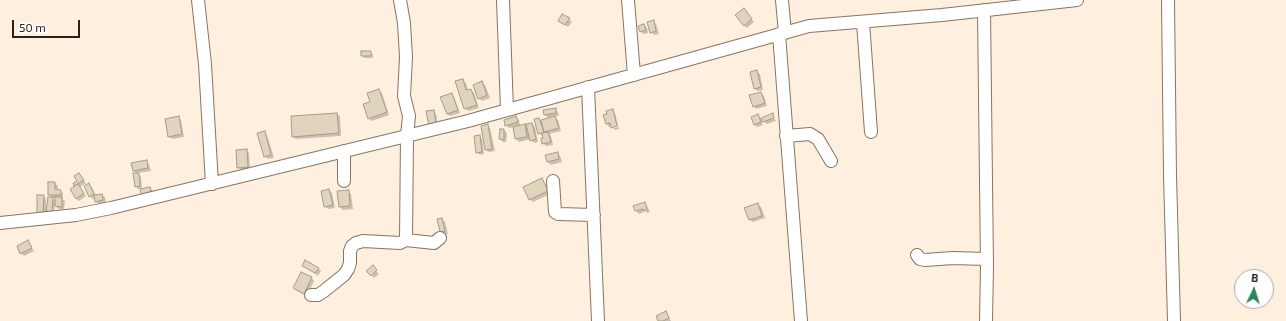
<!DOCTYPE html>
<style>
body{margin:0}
#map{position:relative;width:1286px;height:321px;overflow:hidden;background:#ffefde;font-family:"Exo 2",sans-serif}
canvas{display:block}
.north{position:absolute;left:1234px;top:269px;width:40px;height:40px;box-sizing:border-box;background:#fff;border:1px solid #a9a7a3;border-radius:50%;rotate:4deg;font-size:11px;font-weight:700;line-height:16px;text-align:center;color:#29221a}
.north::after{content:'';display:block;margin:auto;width:14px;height:18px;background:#26875f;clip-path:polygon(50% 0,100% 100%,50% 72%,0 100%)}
.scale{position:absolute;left:12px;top:20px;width:68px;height:18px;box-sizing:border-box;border:2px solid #29221a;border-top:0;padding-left:5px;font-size:12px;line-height:14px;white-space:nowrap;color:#29221a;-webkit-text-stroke:3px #fff;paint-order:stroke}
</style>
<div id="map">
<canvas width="1286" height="321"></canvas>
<div class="north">B</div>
<div class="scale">50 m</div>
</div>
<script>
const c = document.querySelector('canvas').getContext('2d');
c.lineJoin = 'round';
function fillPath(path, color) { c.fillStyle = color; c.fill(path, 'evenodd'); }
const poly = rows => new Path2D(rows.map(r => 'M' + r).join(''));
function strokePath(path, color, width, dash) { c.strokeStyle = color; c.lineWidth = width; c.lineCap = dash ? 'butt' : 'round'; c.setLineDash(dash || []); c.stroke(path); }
fillPath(poly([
 [746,12,754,22,747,28,744,25],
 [569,19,572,22,568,27,560,21],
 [653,21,656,24,659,34,654,35,651,32],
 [644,25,647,28,648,33,643,34,641,31],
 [370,52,373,55,373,58,365,58,362,56],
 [757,72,760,74,763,90,757,91,755,88],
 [463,80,466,83,468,91,471,90,474,93,479,108,468,111,465,108],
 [482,82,485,85,490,98,482,101,479,98],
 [379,90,382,93,389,115,372,121,369,118,371,103],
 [761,93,764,96,767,106,756,109,754,106],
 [451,94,454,97,460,113,450,116,447,114],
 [555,109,558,112,559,116,554,116,558,120,561,131,549,134,551,136,553,145,546,146,543,143,544,136,542,136,539,133,539,119,541,121,549,119,545,115],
 [612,110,615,113,618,125,613,126,613,128,612,126,609,127,607,124,608,114],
 [433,111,436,114,438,127,432,128],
 [337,114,340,116,341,136,296,139,293,137],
 [758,115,761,119,772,115,776,121,767,124,761,119,763,125,757,127,754,124],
 [178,117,181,120,184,137,172,139,169,136],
 [516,118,519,120,520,126,524,125,529,130,532,124,535,127,538,142,534,143,531,139,519,142,516,139,514,127,509,128,506,125],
 [487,126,490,128,495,151,489,152,486,150],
 [619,127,619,129,615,130,613,128],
 [504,130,507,133,506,142,503,142,500,139],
 [265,133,267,135,274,158,268,159,265,156],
 [479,136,482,139,484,154,480,155,477,152],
 [246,150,249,153,250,169,241,170,238,167],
 [557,153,560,156,562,162,551,165,548,162,547,156],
 [146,162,149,164,151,171,138,173,141,177,142,189,150,188,153,191,154,199,141,189,138,189,136,186,137,174,134,171],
 [79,174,86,183,80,187,86,196,79,201,76,198,76,186,75,185,78,181],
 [541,179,544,182,550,194,533,202,530,199],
 [55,183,58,186,58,191,60,191,63,193,63,198,61,198,65,201,64,209,58,209,55,205,54,214,50,214,46,210,46,215,41,215,43,196,46,199,46,205,48,205,52,198,49,195],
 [52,198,56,198,56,201],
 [89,185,92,187,96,196,102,195,105,197,106,203,98,204,96,201,95,198,93,199,90,196],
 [329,190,332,193,335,208,328,209,325,206],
 [348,191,351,194,353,209,343,210,340,207],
 [645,203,647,206,650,212,647,213,646,211,639,214,636,211,635,206],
 [758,204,761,207,765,218,753,222,750,220],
 [442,219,445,222,448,234,444,235,441,232,438,220],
 [28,242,34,251,24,256,21,253],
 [304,266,318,268,321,271,318,276],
 [373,267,379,274,374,278,368,271],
 [301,273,312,278,314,281,307,296,297,291,294,288],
 [666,312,671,321,659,321]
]), '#0003');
const building = poly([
 [744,8,752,19,744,26,735,15,744,8],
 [562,14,570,18,565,25,558,21,562,14],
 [654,20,656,31,650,33,647,22,654,20],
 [644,24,646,30,640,32,638,26,644,24],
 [361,51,371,51,371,56,361,56,361,51],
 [757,70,761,87,754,89,750,72,757,70],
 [463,79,466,90,471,89,477,105,464,109,455,81,463,79],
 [482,81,487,95,478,99,473,85,482,81],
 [379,89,387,112,368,119,363,104,370,102,367,93,379,89],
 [761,92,765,103,753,107,749,95,761,92],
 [452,93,458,110,447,114,440,97,452,93],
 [556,108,556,113,544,115,543,110,556,108],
 [613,109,617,126,611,128,610,123,606,124,603,115,607,114,606,111,613,109],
 [434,110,436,124,429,126,426,111,434,110],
 [337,113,339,133,292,137,291,116,337,113],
 [773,113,774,118,763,122,761,118,773,113],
 [758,114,761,122,754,125,751,117,758,114],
 [179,116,182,134,168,137,165,119,179,116],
 [516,116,518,122,505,126,504,120,516,116],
 [555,116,559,128,544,132,541,120,555,116],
 [539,118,544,132,538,134,534,119,539,118],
 [532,123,536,139,530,141,526,124,532,123],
 [488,124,492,149,485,150,481,126,488,124],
 [525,124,527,137,515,139,513,127,525,124],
 [500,129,504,129,504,140,499,139,500,129],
 [265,131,271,155,264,157,257,133,265,131],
 [548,132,551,142,542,144,541,138,543,138,542,133,548,132],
 [480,135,482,152,476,153,474,136,480,135],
 [247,149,248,167,237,168,236,150,247,149],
 [558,152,559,159,547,162,545,155,558,152],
 [147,160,148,168,133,171,131,163,147,160],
 [79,173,84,180,74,186,73,183,77,181,74,176,79,173],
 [133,173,139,173,140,186,135,187,133,173],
 [542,178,548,191,529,200,523,187,542,178],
 [48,182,55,182,55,189,61,190,61,195,48,195,48,182],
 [89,183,94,194,89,197,84,186,89,183],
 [78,184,84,193,76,199,70,189,78,184],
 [150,187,152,196,142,198,140,189,150,187],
 [329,189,333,205,324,207,321,191,329,189],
 [349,190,350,206,339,207,337,191,349,190],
 [102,194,103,200,95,202,94,195,102,194],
 [37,195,44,195,43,213,37,213,37,195],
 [48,197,53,197,52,212,46,211,48,197],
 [55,197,62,197,62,207,55,206,55,197],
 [645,202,647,209,644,211,643,209,635,211,633,206,645,202],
 [758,203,762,216,749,220,744,208,758,203],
 [442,218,445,231,440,232,437,219,442,218],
 [28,240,32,248,20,254,17,246,28,240],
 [305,260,319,268,315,273,302,266,305,260],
 [373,265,377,270,371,276,366,271,373,265],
 [301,272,312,277,304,294,293,288,301,272],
 [666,311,669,318,663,321,658,321,656,316,666,311]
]);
fillPath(building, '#dfd4bc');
strokePath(building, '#a79c85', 1);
const minor = poly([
 [198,0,205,64,212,184],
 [503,0,507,110],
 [628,0,634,75],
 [782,0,785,33],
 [1168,0,1170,175,1174,321],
 [984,10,987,267,986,321],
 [863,22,871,132],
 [779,34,801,321],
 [588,87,598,321],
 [786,136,810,134,818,139,831,161],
 [344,151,344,181],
 [553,181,555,212,558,214,594,215],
 [0,223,76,215,111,208,468,121,809,26,942,15,1077,0],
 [406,240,434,243,440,238],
 [917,255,920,259,925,260,953,258,987,259],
 [311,295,318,295,324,291,344,275,348,269,350,263,350,251,352,246,356,243,363,241,400,243,406,240,407,136,409,116,404,96,406,57,404,23,400,0]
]);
strokePath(minor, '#877563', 14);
strokePath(minor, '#fff', 12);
</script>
